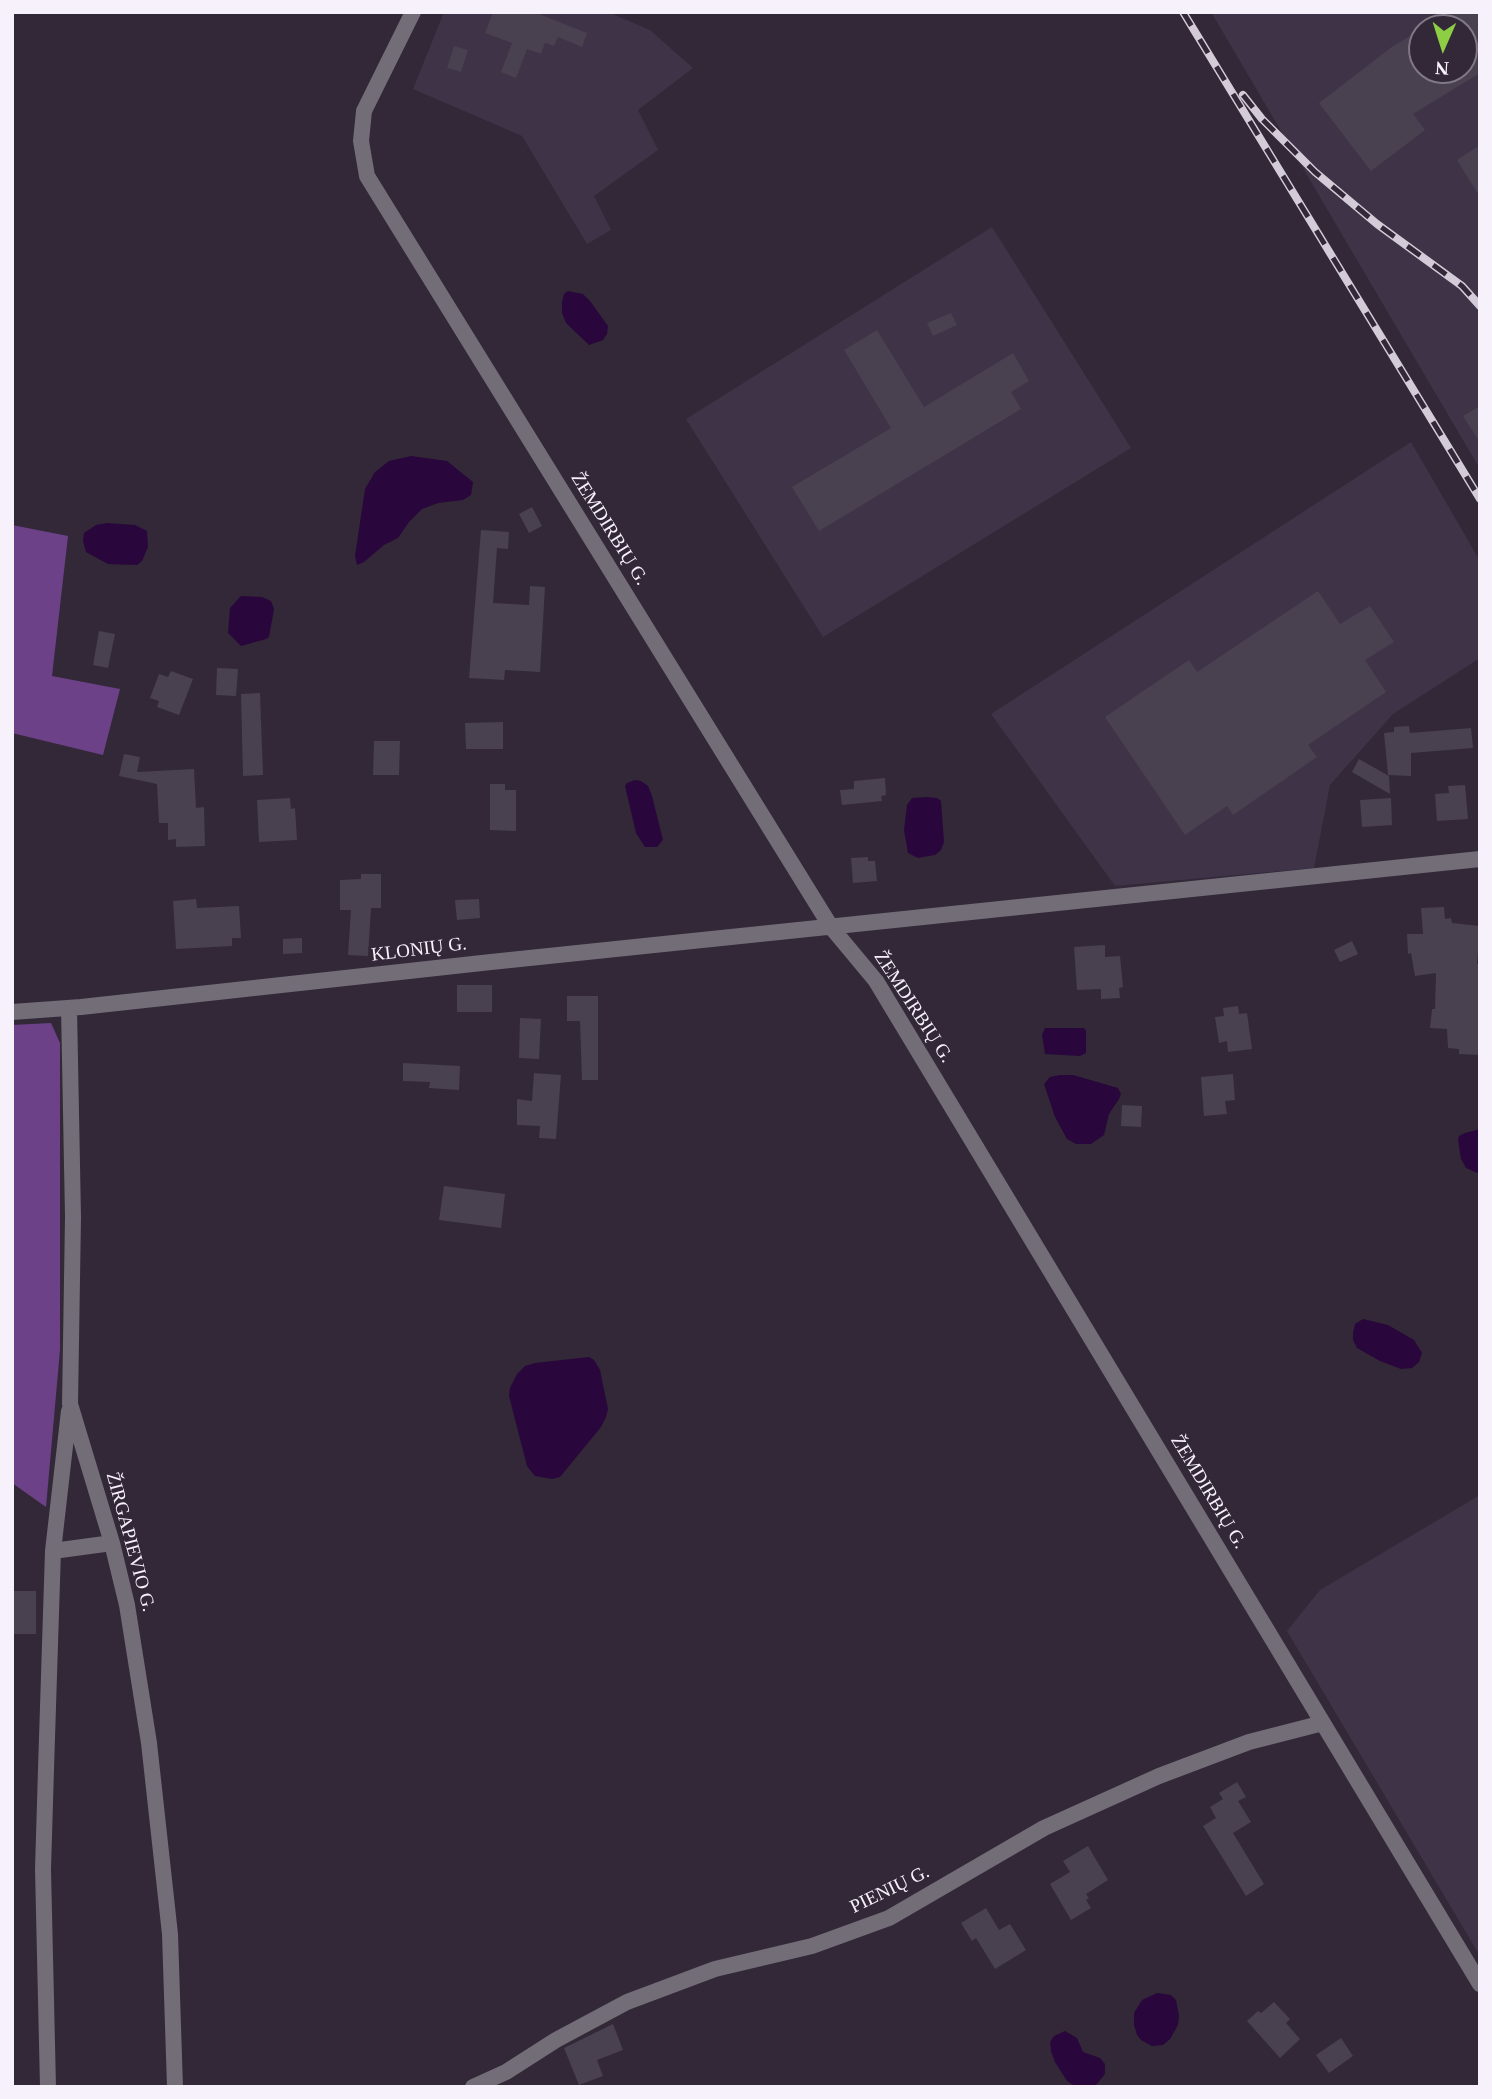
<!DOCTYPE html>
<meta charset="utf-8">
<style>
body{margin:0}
#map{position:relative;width:1492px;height:2099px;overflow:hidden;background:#322838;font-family:Georgia,serif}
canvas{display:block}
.frame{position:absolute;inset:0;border:14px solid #f7f1fc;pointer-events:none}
.north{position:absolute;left:1408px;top:14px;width:70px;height:70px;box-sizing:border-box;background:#322838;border:2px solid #817886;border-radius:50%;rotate:183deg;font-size:19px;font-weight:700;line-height:28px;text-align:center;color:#f7f1fc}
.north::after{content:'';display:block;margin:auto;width:24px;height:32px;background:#8dce44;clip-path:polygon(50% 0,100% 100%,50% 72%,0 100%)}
</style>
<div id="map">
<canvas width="1492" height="2099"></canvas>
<div class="frame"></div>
<div class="north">N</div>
</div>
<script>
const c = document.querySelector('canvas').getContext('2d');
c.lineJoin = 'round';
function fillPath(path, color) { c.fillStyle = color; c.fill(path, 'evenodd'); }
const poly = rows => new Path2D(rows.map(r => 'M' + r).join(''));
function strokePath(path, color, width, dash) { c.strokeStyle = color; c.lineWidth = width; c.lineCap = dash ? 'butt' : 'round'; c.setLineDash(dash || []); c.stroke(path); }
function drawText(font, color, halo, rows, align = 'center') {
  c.font = font + ' Georgia,serif'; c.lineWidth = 5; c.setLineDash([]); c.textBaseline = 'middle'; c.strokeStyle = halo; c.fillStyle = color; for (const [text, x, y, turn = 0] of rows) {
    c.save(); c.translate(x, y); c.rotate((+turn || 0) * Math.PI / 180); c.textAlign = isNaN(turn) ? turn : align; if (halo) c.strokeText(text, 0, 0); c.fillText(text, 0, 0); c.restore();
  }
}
fillPath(poly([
 [444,12,608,12,650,30,693,68,638,110,658,150,594,196,611,230,587,244,522,136,413,89],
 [1211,12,1480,12,1480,469],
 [1422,28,1464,28,1464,70,1422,70],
 [992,227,1131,448,823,637,686,419],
 [1411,442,1480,561,1480,658,1393,714,1330,785,1314,868,1115,886,991,714],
 [1480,1495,1480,1956,1287,1631,1320,1590]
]), '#3f3348');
fillPath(poly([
 [12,525,68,536,52,676,120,689,103,755,12,733],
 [51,1023,60,1043,60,1350,46,1507,12,1483,12,1025]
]), '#6d4188');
fillPath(poly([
 [568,291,583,294,590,301,608,326,607,334,603,340,589,345,566,323,562,313,562,302,564,294],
 [411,456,447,461,473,482,471,495,463,500,438,503,422,509,409,522,398,538,384,545,364,562,357,565,355,556,365,489,375,472,389,461],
 [107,523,135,525,147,531,148,547,142,561,137,565,108,564,86,552,83,541,84,533,96,525],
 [241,596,262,597,271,601,274,609,269,637,266,639,241,646,228,633,230,608],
 [635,780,641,781,648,786,652,796,663,840,657,847,645,847,636,833,625,786,627,783],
 [926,797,937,798,941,801,944,842,941,850,935,855,918,858,908,853,904,830,907,805,912,798],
 [1045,1028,1084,1028,1086,1031,1086,1053,1080,1056,1045,1054,1042,1035],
 [1060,1075,1073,1075,1118,1088,1121,1094,1119,1099,1109,1114,1104,1135,1091,1144,1076,1144,1067,1139,1055,1117,1044,1084,1050,1077],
 [1480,1129,1480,1174,1466,1168,1461,1159,1458,1140,1459,1136,1465,1133],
 [1363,1319,1388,1325,1414,1340,1422,1353,1419,1362,1412,1368,1401,1369,1380,1361,1357,1348,1353,1340,1353,1333,1355,1324],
 [589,1357,594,1360,600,1370,608,1409,606,1417,601,1427,560,1477,552,1479,535,1476,527,1466,509,1396,510,1388,517,1374,525,1366,535,1363],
 [1157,1993,1171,1995,1176,2000,1179,2016,1178,2025,1170,2039,1163,2045,1152,2046,1141,2040,1137,2035,1134,2025,1134,2013,1142,2000],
 [1065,2031,1077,2038,1083,2052,1100,2058,1105,2064,1105,2074,1096,2085,1075,2086,1067,2081,1055,2062,1051,2051,1050,2042,1054,2036]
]), '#29063b');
fillPath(poly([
 [493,12,534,12,587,33,582,47,558,37,554,46,545,43,541,54,527,49,516,78,501,72,512,43,485,33],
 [1449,12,1480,12,1480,73,1413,114,1425,130,1371,171,1319,103,1393,46,1422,29,1422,70,1464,70,1464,28,1423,28],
 [454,46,468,50,461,72,447,68],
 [1480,145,1480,197,1457,160],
 [951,313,957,325,933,336,927,323],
 [877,330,924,407,1013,353,1029,381,1011,392,1021,409,819,531,792,487,891,428,844,350],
 [1480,406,1480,443,1463,416],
 [532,507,542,526,529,533,519,514],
 [481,530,509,532,508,549,497,548,493,603,529,605,530,586,545,587,540,672,505,670,504,680,469,678],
 [1318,591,1340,624,1370,606,1394,642,1365,660,1386,692,1308,745,1317,757,1233,815,1227,806,1185,835,1105,717,1189,660,1197,672],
 [99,631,115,634,108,668,93,665],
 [217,668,238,669,236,696,216,695],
 [171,671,193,679,179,715,157,707,159,701,150,698,159,674,168,677],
 [260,693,263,775,243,776,241,694],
 [503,722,503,749,466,749,465,723],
 [1409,726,1410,733,1471,728,1473,748,1411,753,1411,776,1388,775,1384,733,1394,732,1394,727],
 [374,741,400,741,399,775,373,775],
 [124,754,140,757,137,772,194,769,196,808,204,807,205,846,176,847,176,839,168,840,168,823,159,823,157,784,119,776],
 [1359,759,1389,776,1390,794,1352,772],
 [885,778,886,795,881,796,882,801,842,805,840,790,854,789,854,781],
 [490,784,505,784,505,790,516,790,516,831,490,830],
 [1465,785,1468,819,1437,821,1435,794,1449,793,1448,786],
 [290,798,291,809,295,808,297,840,259,842,257,800],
 [1391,798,1392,825,1362,827,1360,800],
 [868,857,868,861,875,861,877,881,853,883,851,858],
 [361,874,381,874,381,908,371,908,368,956,348,955,351,910,340,910,340,880,361,879],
 [196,899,197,908,239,906,241,938,232,938,232,946,176,949,173,901],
 [479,899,480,918,457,920,455,900],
 [1444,907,1445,919,1451,918,1452,923,1480,926,1477,964,1479,964,1480,1055,1459,1054,1459,1049,1448,1048,1447,1029,1430,1028,1432,1009,1435,1009,1436,973,1415,976,1411,953,1408,954,1407,934,1423,934,1421,908],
 [302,938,302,953,283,954,283,939],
 [1352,941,1358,954,1340,962,1334,950],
 [1105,945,1105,957,1120,956,1123,987,1119,988,1120,998,1101,999,1101,989,1077,990,1074,947],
 [457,985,492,985,492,1012,457,1012],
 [567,996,598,996,598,1080,582,1080,580,1021,567,1021],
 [1238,1006,1239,1014,1247,1013,1252,1049,1228,1052,1227,1041,1219,1043,1215,1017,1224,1016,1223,1008],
 [520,1018,541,1019,539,1059,519,1058],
 [403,1063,460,1066,459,1090,429,1088,430,1082,403,1081],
 [534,1073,561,1075,556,1139,539,1138,540,1126,517,1125,517,1099,532,1101],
 [1233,1074,1235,1100,1225,1101,1227,1114,1204,1116,1201,1077],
 [1122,1105,1142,1106,1141,1127,1121,1126],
 [444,1186,505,1194,501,1228,439,1220],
 [13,1591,36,1591,36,1634,14,1634],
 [1237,1782,1246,1797,1238,1801,1251,1822,1233,1833,1264,1884,1246,1896,1203,1826,1216,1818,1210,1807,1223,1799,1219,1793],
 [1088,1846,1108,1880,1086,1894,1089,1898,1086,1900,1091,1908,1071,1920,1050,1884,1070,1872,1063,1861],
 [986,1908,999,1930,1010,1924,1026,1950,995,1969,976,1938,972,1941,961,1923],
 [1274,2002,1290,2019,1286,2023,1300,2039,1280,2058,1247,2021,1258,2011,1261,2013],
 [613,2024,623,2050,597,2060,603,2076,579,2085,564,2048],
 [1341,2038,1353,2056,1329,2073,1316,2055]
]), '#494050');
strokePath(poly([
 [413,12,364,111,361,141,367,176,831,927,876,981,1480,1984],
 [69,1008,73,1217,70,1404,112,1543,127,1605,149,1743,170,1934,175,2087],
 [12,1012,81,1007,491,962,1480,859],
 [53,1551,112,1543],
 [48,2087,43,1869,46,1769,53,1551,69,1411],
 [473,2087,506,2072,556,2040,627,2002,715,1969,812,1946,889,1918,1044,1828,1159,1776,1249,1742,1323,1723]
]), '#726d76', 16);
const rail = poly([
 [1183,12,1480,499],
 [1243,95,1262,119,1315,172,1377,224,1462,286,1480,306]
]);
strokePath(rail, '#d3ccd8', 8);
strokePath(rail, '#322838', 5, [16]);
drawText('19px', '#f7f1fc', '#322838', [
 ["ŽEMDIRBIŲ G.",609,529,58],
 ["KLONIŲ G.",419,950,-7],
 ["ŽEMDIRBIŲ G.",913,1007,57],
 ["ŽEMDIRBIŲ G.",1208,1492,59],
 ["ŽIRGAPIEVIO G.",130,1542,75],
 ["PIENIŲ G.",890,1890,-26]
]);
</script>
